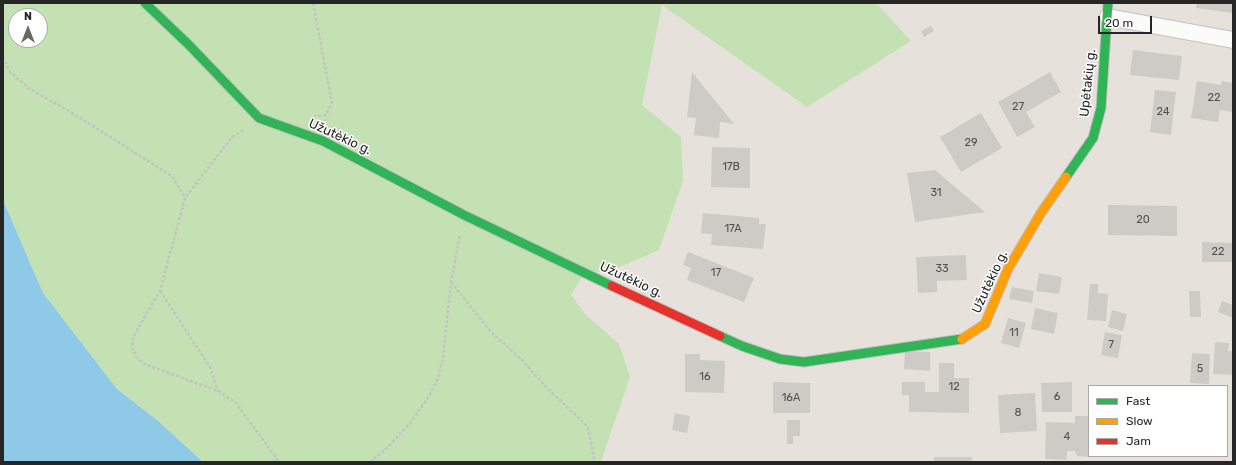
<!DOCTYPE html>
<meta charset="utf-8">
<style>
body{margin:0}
#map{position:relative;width:1236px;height:465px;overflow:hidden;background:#e6e2db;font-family:Rubik,sans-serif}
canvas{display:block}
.frame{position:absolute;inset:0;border:4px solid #262626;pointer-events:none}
.legend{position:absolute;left:1088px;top:385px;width:140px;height:72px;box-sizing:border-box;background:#fff;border:1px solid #a8a8a8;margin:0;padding:5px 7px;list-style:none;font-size:12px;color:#262626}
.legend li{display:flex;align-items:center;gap:8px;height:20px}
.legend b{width:20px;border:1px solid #a8a8a8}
.north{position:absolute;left:8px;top:8px;width:40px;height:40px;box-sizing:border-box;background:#fff;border:1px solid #a8a8a8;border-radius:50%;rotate:0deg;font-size:11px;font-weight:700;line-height:16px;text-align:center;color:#262626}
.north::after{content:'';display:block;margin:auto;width:14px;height:18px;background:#696865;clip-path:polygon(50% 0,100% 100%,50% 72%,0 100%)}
.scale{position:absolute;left:1098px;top:16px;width:54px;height:18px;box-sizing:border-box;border:2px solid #262626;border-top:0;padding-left:5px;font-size:12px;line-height:14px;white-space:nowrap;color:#262626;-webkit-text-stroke:3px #fff;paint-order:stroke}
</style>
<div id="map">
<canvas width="1236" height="465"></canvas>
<div class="frame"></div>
<ul class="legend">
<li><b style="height:5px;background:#30b455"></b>Fast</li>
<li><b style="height:5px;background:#ff9f0a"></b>Slow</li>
<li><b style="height:5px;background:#e5322d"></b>Jam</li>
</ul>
<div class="north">N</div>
<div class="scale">20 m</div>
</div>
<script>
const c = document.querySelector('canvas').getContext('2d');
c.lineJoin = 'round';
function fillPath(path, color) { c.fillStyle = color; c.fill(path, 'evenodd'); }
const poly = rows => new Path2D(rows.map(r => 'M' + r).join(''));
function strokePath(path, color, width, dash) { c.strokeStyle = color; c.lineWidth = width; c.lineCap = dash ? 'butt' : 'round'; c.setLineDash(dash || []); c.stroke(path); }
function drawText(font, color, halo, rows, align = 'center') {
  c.font = font + ' Rubik,sans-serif'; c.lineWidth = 3; c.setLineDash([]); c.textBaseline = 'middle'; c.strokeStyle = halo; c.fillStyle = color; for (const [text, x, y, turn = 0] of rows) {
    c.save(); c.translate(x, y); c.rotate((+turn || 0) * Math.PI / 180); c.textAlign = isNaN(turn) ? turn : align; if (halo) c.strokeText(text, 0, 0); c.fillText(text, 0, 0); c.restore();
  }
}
fillPath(poly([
 [3,3,876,3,911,41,807,107,662,5,642,105,681,137,683,181,659,250,615,269,583,275,571,295,586,315,619,344,630,377,601,462,203,462,157,420,117,389,43,293,3,200],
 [16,16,40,16,40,40,16,40]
]), '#c4e1b3');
fillPath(poly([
 [3,200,43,293,117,389,157,420,203,462,3,462]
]), '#8ecae8');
fillPath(poly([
 [1197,3,1233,3,1233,13,1196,8],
 [931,26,934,31,924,37,921,31],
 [1133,50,1182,56,1179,80,1130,75],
 [692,72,734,124,720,122,719,138,694,135,696,118,687,117],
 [1050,72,1061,92,1026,112,1035,127,1017,137,998,102],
 [1197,81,1221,85,1222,81,1233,83,1233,112,1220,110,1218,122,1191,118],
 [1155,90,1176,92,1171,135,1150,132],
 [981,113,1002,148,961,172,940,137],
 [712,147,750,148,750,188,711,187],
 [935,170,985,212,915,222,907,173],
 [1108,205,1177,206,1177,236,1108,235],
 [703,213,759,218,759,224,766,224,763,249,711,245,712,234,701,233],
 [1202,242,1233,243,1233,262,1202,262],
 [688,252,754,278,744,302,687,280,691,268,683,265],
 [966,255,967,280,937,281,937,292,918,293,916,257],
 [1039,273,1062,277,1059,294,1036,291],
 [1090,284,1098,284,1098,293,1108,294,1106,321,1087,320],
 [1012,287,1034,291,1032,303,1009,299],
 [1189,291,1200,291,1201,317,1190,317],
 [1222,301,1233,305,1233,318,1218,312],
 [1035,308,1058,313,1054,334,1031,329],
 [1112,310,1127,314,1123,331,1108,327],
 [1008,318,1026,323,1019,348,1001,343],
 [1105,332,1122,335,1118,358,1101,355],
 [1215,342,1229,343,1228,351,1233,351,1233,375,1213,374],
 [905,351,930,352,930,371,904,369],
 [1192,353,1210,354,1209,384,1190,383],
 [685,354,700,354,700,360,725,361,724,393,685,392],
 [939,363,954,363,954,378,969,378,969,413,909,412,909,395,902,395,902,382,925,382,925,392,939,392],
 [773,382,810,383,810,413,773,413],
 [1072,382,1072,412,1042,412,1041,383],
 [1035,393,1037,431,1000,433,998,395],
 [675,413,690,416,687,433,672,430],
 [1075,416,1089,416,1089,457,1077,456,1075,451,1067,451,1067,460,1045,459,1046,422,1075,423],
 [787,420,800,420,800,436,793,436,793,444,787,444],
 [934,457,972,457,972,462,934,462]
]), '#cecbc6');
const street = poly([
 [1108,17,1233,40]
]);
const fast = poly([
 [145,3,189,45,259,118,323,141,464,215,612,286],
 [1066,177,1093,138,1101,108,1108,3],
 [720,336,742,346,780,359,804,362,962,339]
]);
const slow = poly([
 [962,339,985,324,1008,269,1041,213,1066,177]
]);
const jam = poly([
 [612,286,720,336]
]);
strokePath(street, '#c3c1c1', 18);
strokePath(fast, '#c3c1c1', 11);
strokePath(slow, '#c3c1c1', 11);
strokePath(jam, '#c3c1c1', 11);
strokePath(poly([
 [313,3,332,103,326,115,314,116],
 [3,57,10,72,30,89,69,111,172,176,185,198],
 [243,130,232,137,185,198,160,291,145,316,133,338,132,348,136,357,144,364,218,391,236,403,279,462],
 [451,282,491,332,521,359,545,386,588,427,594,457,593,462],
 [160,291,210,367,218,391],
 [370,462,387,448,411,422,429,396,438,378,443,358,451,282,460,235]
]), '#c4c3c2', 2.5, [3, 2]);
strokePath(street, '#fbfbfa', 16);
strokePath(fast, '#30b455', 9);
strokePath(slow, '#ff9f0a', 9);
strokePath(jam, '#e5322d', 9);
drawText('11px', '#51504f', null, [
 ["22",1214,98],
 ["27",1018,107],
 ["24",1163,112],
 ["29",971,143],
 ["17B",731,167],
 ["31",936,193],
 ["20",1143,220],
 ["17A",733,229],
 ["22",1218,252],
 ["33",942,269],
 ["17",716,273],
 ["11",1014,333],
 ["7",1111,345],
 ["5",1200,369],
 ["16",705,377],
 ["12",954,387],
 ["6",1057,397],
 ["16A",791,398],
 ["8",1018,413],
 ["4",1067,437]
]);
drawText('13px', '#262626', '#fff', [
 ["Upėtakių g.",1088,83,-84],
 ["Užutėkio g.",340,137,25],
 ["Užutėkio g.",631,280,25],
 ["Užutėkio g.",990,282,-65]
]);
</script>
